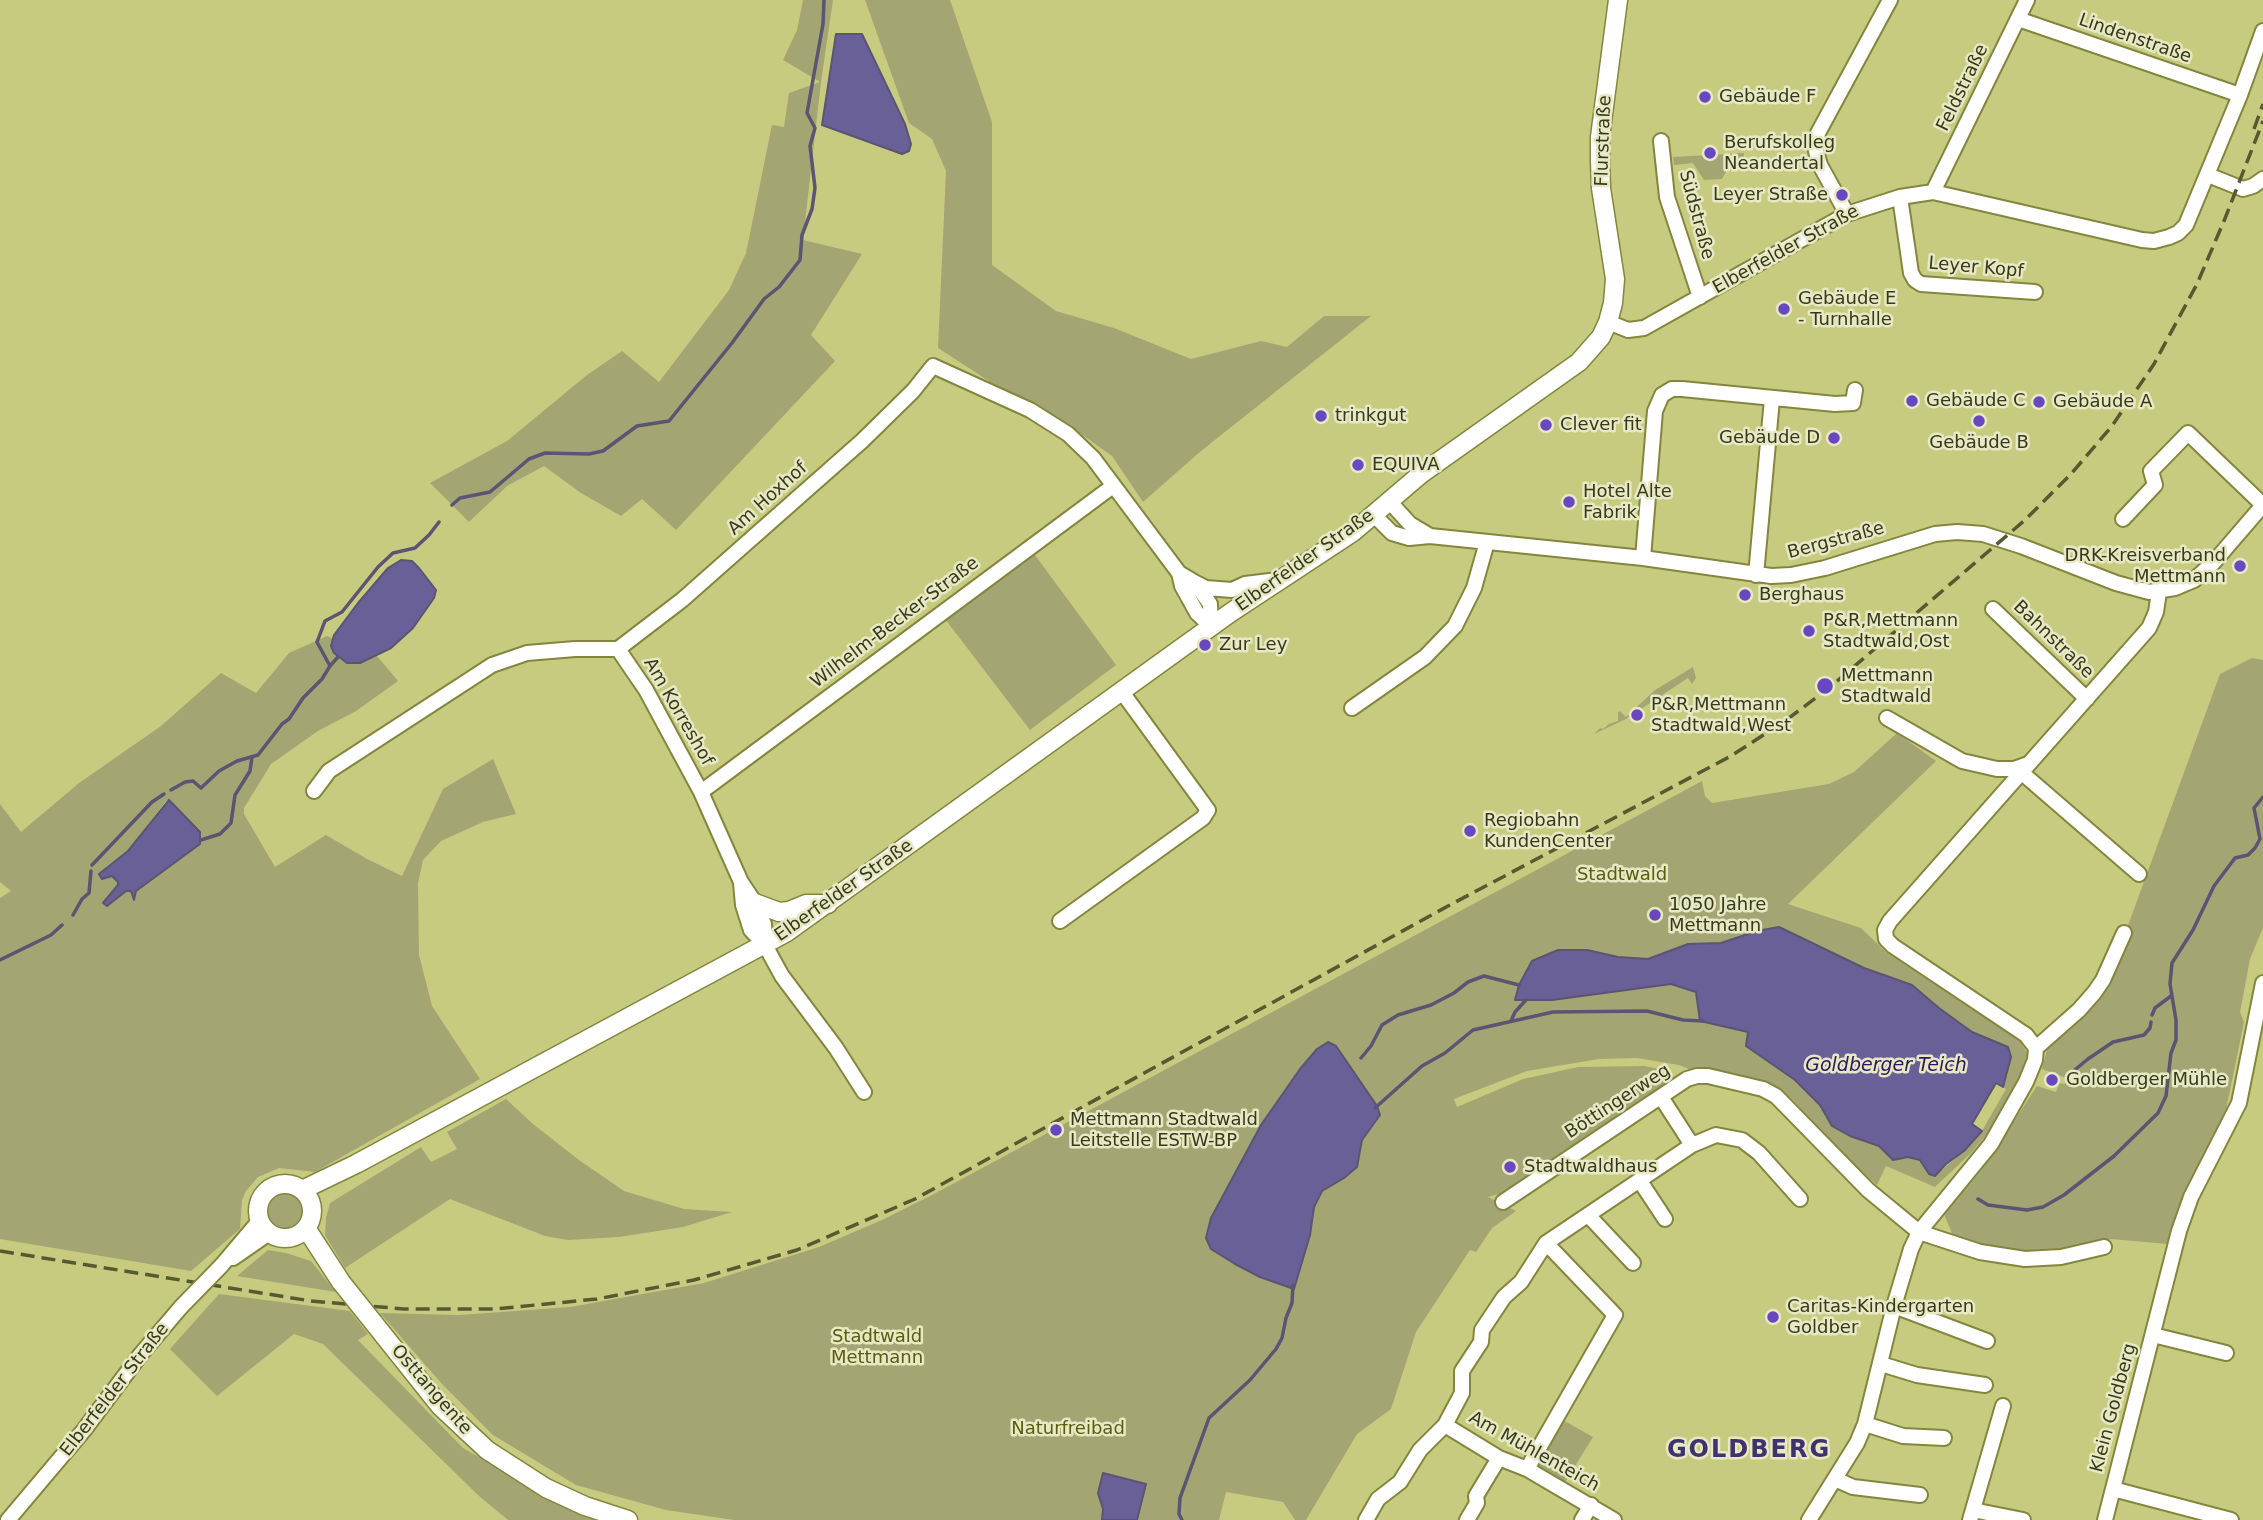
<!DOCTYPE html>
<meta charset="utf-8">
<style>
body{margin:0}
canvas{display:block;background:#c7cb80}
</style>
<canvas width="2263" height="1520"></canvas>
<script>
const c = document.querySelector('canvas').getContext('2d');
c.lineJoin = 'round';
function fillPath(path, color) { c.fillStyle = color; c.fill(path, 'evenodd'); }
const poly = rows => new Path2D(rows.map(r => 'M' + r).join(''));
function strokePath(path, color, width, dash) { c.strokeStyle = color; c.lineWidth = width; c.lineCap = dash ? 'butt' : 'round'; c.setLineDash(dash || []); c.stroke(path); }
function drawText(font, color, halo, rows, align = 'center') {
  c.font = font + ' "DejaVu Sans",sans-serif'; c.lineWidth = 5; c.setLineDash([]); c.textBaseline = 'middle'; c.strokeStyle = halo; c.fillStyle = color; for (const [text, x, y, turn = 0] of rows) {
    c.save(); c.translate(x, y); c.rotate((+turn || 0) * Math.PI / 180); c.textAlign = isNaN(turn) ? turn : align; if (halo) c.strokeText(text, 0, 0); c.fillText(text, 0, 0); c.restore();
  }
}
fillPath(poly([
 [803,0,833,0,821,82,803,240,862,254,811,335,835,361,676,530,642,499,621,516,581,493,544,466,507,486,469,522,430,483,507,441,587,375,622,351,659,382,729,290,746,253,772,125,784,127,789,93,820,82,783,60,797,30],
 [865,0,950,0,992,122,992,265,1056,311,1114,328,1191,359,1261,341,1287,347,1324,316,1371,316,1201,451,1143,502,1112,456,1067,424,1015,398,938,348,946,171,932,139,909,123],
 [1744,153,1744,160,1731,162,1722,179,1704,180,1693,163,1674,165,1673,157],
 [1035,555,1116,665,1030,730,945,619],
 [327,636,377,656,398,681,356,711,318,731,271,764,244,808,244,814,275,867,326,835,367,859,402,876,443,789,493,759,516,814,483,822,441,841,423,860,418,883,419,955,432,1006,480,1079,315,1172,279,1168,258,1177,246,1191,242,1200,240,1229,191,1271,0,1239,0,898,11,891,0,882,0,804,21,832,79,783,161,726,221,673,256,693,289,653],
 [169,800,187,855,164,868,132,894,131,891,125,891,103,903,119,885,118,882,106,867,128,851,166,801],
 [2252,658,2263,660,2263,928,2250,959,2245,986,2240,1012,2244,1022,2226,1110,2186,1191,2167,1244,2111,1239,2045,1254,1985,1248,1953,1236,1944,1214,1981,1171,2037,1086,2056,1092,2059,1083,2065,1084,2066,1078,2042,1069,2049,1042,2111,972,2220,674],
 [1693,667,1696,678,1692,684,1688,678,1626,719,1594,734,1600,728,1603,729,1609,724,1618,721,1618,712,1620,711,1626,717,1655,690],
 [1897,733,1936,761,1788,904,1861,928,1887,953,2020,1041,2027,1053,2027,1061,2019,1080,1990,1130,1971,1153,1935,1187,1886,1166,1877,1185,1845,1157,1792,1099,1763,1081,1711,1070,1694,1071,1679,1065,1637,1058,1599,1059,1527,1071,1454,1099,1457,1107,1523,1079,1578,1067,1644,1066,1671,1071,1674,1078,1650,1094,1644,1104,1509,1191,1488,1197,1516,1211,1492,1228,1476,1252,1470,1250,1416,1332,1391,1409,1357,1434,1306,1520,1295,1520,1283,1502,1226,1492,1219,1520,734,1520,666,1510,576,1485,493,1435,442,1384,380,1313,459,1315,570,1307,704,1283,819,1247,882,1220,932,1195,1702,781,1705,796,1712,803,1829,784,1854,772],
 [1779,927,1864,968,1912,985,1939,1008,1972,1032,2008,1047,2008,1073,2003,1087,2006,1089,1982,1131,1964,1151,1935,1176,1929,1174,1920,1160,1912,1157,1893,1160,1879,1146,1850,1136,1833,1126,1820,1105,1795,1080,1747,1046,1748,1032,1700,1021,1696,992,1671,984,1552,1000,1532,961,1558,950,1587,950,1618,957,1648,959,1688,944,1721,943,1757,931],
 [1336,1046,1377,1106,1380,1115,1362,1140,1361,1152,1344,1178,1322,1190,1314,1207,1310,1235,1303,1255,1260,1277,1211,1249,1206,1239,1211,1218,1261,1125,1300,1069,1317,1049],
 [506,1099,533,1124,579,1160,624,1191,684,1209,732,1212,683,1227,619,1237,568,1240,545,1236,450,1199,345,1268,325,1235,326,1218,330,1203,421,1147,431,1162,457,1149,447,1132],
 '264 1212a21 21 0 1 1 42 0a21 21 0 1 1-42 0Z',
 [268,1250,286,1253,311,1261,336,1292,237,1276],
 [219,1294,350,1311,368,1334,358,1340,463,1448,568,1509,605,1520,508,1520,479,1496,323,1344,294,1334,217,1396,170,1349],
 [1559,1418,1593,1437,1564,1484,1531,1465]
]), '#a3a672');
const water = poly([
 [836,34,862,34,905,124,911,144,909,151,902,154,822,125,836,34],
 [401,560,412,561,419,568,436,590,434,598,413,628,391,648,360,663,347,663,334,653,331,646,334,635,358,603,388,568,401,560],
 [169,800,200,832,200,844,136,891,134,900,131,891,126,891,107,906,103,903,118,885,118,882,112,876,102,879,99,874,128,851,169,800],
 [1779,927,1864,968,1912,985,1939,1008,1972,1032,2008,1047,2011,1057,2003,1087,1996,1083,1972,1124,1982,1131,1964,1151,1946,1164,1935,1176,1929,1174,1920,1160,1908,1157,1893,1160,1879,1146,1850,1136,1832,1126,1820,1105,1795,1080,1746,1046,1748,1032,1700,1021,1696,992,1671,984,1552,1000,1515,1000,1519,985,1532,961,1558,950,1587,950,1618,957,1648,959,1688,944,1721,943,1757,931,1779,927],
 [1328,1042,1336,1046,1377,1106,1380,1115,1362,1140,1357,1167,1344,1178,1322,1191,1314,1207,1310,1235,1294,1289,1260,1277,1235,1264,1211,1249,1206,1238,1211,1218,1261,1125,1300,1069,1317,1049,1328,1042],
 [1103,1473,1146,1484,1137,1520,1102,1520,1103,1509,1098,1493,1103,1473]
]);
fillPath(water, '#6a6098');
strokePath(water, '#5b5472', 2);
strokePath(poly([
 [452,505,460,498,490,492,529,459,545,453,589,454,603,451,637,426,669,421,732,343,764,299,779,287,800,260,802,235,812,209,815,188,810,146,815,128,807,113,823,24,824,0],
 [330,666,338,657],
 [171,790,185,782,193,781,201,788,219,771,237,761,258,755,282,724,289,719,303,698,322,679,330,666,317,642,325,621,342,612,378,567,393,553,415,548,429,535,439,522],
 [201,840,220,834,231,823,235,795,250,771,252,757],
 [92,865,152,802,164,794],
 [73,915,82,899,89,893,91,871],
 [0,960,51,935,62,925],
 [2152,1015,2155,1008,2171,996],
 [1511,1021,1515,1012,1526,1000],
 [1361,1058,1371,1046,1382,1025,1398,1015,1431,1005,1454,993,1468,982,1484,976,1519,985],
 [2071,1073,2088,1059,2113,1042,2144,1035,2150,1028,2151,1022],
 [1375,1108,1422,1066,1445,1053,1473,1030,1553,1012,1647,1011,1683,1020,1703,1021],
 [1978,1199,1988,1205,2027,1210,2043,1207,2064,1195,2114,1156,2158,1113,2166,1096,2171,1053,2176,1040,2176,1020,2170,984,2172,963,2193,930,2214,886,2235,858,2248,855,2255,848,2260,839,2254,808,2263,797],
 [1182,1520,1179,1514,1180,1498,1209,1418,1250,1380,1276,1349,1282,1338,1286,1318,1292,1303,1293,1285]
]), '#5b5472', 3.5);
const minor = poly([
 [2018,19,2240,95],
 [1661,141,1667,197,1700,297],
 [2208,175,2243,189,2253,186,2263,179],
 [1933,192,2027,0],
 [1900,197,1911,273,1915,280,1921,284,2035,292],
 [1847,214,1820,165,1816,151,1818,133,1890,0],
 [1608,322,1628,330,1644,328,1847,214,1900,197,1933,192,2142,240,2154,241,2169,237,2178,233,2186,225,2240,95,2263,31],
 [1389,501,1410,524,1430,536],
 [1374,515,1392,533,1409,538,1430,536,1643,558,1771,576,1791,575,1825,568,1935,534,1957,532,1983,534,2021,546,2116,583,2149,592,2175,588,2194,580,2214,562,2263,505],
 [2123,519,2155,485,2151,471,2188,433,2263,505],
 [1643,558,1655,411,1662,395,1672,389,1682,389,1835,404,1853,403,1855,390],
 [1179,573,1182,586,1197,613,1211,626],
 [1756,575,1772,399],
 [1196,584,1210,604,1211,626],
 [1993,609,2087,699],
 [618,649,682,600,862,441,913,391,933,366,1030,410,1068,434,1093,458,1179,573,1196,583,1206,588,1232,590,1245,584,1278,580],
 [618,649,646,690,701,792,741,882,755,903,764,924,765,945],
 [1352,708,1425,657,1455,626,1474,588,1487,542],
 [1887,718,1962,761,1997,769,2014,769,2028,764],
 [2021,772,2139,874],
 [314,791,329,771,492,665,527,653,575,649,618,649],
 [701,792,1113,486],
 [741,883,743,905,751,930,765,945,782,976,836,1048,864,1092],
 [1060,921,1203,818,1208,810,1122,692],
 [2036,1048,2026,1035,1893,946,1886,939,1885,930,1890,921,2149,628,2156,612,2159,592],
 [1692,1145,1716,1135,1742,1140,1759,1153,1800,1199],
 [1640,1181,1665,1219],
 [1503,1202,1687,1079,1697,1076,1708,1076,1763,1089,1776,1096,1868,1190,1919,1232,1980,1252,2025,1259,2061,1257,2104,1247],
 [1588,1215,1633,1263],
 [233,1258,269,1233],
 [221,1266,260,1220],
 [1894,1306,1987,1341],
 [2153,1335,2226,1353],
 [1881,1364,1917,1375,1985,1385],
 [1865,1424,1903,1436,1944,1438],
 [1445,1425,1499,1458,1527,1469,1614,1520],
 [1527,1469,1615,1315,1546,1243],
 [1835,1479,1853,1487,1920,1495],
 [2113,1489,2231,1520],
 [1973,1510,2023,1520],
 [8,1520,84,1430,141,1354,181,1307],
 [1366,1520,1378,1499,1400,1482,1420,1450,1445,1425,1462,1393,1462,1371,1481,1342,1482,1330,1504,1297,1521,1282,1546,1243,1692,1145,1661,1097],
 [1467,1520,1477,1503,1476,1496,1499,1458],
 [1582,1520,1591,1505],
 [1809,1520,1857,1443,1865,1424,1894,1306,1911,1249,1919,1232,1991,1144,2026,1082,2035,1060,2036,1048,2079,1010,2094,993,2103,980,2124,933],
 [1970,1520,2003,1406],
 [2105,1520,2179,1231,2191,1197,2239,1103,2263,983]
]);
const major = poly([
 [755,903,779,912,789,911,806,904,828,904],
 '258 1211a27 27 0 1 1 54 0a27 27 0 1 1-54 0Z',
 [302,1190,356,1164,787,932,1230,613,1353,532,1421,474,1579,362,1601,337,1608,322,1613,303,1615,279,1601,188,1600,160,1600,137,1618,0],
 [306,1228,341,1282],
 [373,1322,440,1406,487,1450,546,1488,585,1506,628,1520]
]);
strokePath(minor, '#83863c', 18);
strokePath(major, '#83863c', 21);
strokePath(minor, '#fff', 14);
strokePath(major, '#fff', 18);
strokePath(poly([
 [2254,129,2263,104],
 [0,1251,311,1301,404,1309,495,1309,597,1299,694,1280,797,1250,915,1199,1448,906,1731,756,1785,721,1829,688,2025,520,2071,474,2112,426,2154,364,2197,284,2224,221,2263,121]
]), '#575930', 3.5, [14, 7]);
const minorBridge = poly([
 [181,1307,221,1266]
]);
const majorBridge = poly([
 [341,1282,373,1322]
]);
strokePath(minorBridge, '#83863c', 18, []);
strokePath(majorBridge, '#83863c', 21, []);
strokePath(minorBridge, '#fff', 14);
strokePath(majorBridge, '#fff', 18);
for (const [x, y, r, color] of [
 [1705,97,7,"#6847c0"],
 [1710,153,7,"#6847c0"],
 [1842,195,7,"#6847c0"],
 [1784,309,7,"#6847c0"],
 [1912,401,7,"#6847c0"],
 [2039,402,7,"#6847c0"],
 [1321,416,7,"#6847c0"],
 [1979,421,7,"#6847c0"],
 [1546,425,7,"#6847c0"],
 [1834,438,7,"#6847c0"],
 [1358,465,7,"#6847c0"],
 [1569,502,7,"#6847c0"],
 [2240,566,7,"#6847c0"],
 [1745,595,7,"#6847c0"],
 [1809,631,7,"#6847c0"],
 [1205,645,7,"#6847c0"],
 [1825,686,9,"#6847c0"],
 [1637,715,7,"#6847c0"],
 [1470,831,7,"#6847c0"],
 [1655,915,7,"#6847c0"],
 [2052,1080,7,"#6847c0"],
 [1056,1130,7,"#6847c0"],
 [1510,1167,7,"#6847c0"],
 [1773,1317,7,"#6847c0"]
]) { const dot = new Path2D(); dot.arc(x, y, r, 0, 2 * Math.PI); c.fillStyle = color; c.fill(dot); strokePath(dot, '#e6e9c4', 2.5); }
drawText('18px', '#37391a', '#e6e9c4', [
 ["Lindenstraße",2135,39,19],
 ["Feldstraße",1963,88,-64],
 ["Flurstraße",1604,141,-88],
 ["Südstraße",1696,215,75],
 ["Elberfelder Straße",1786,250,-29],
 ["Leyer Kopf",1976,268,5],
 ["Am Hoxhof",768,499,-42],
 ["Bergstraße",1836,541,-15],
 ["Elberfelder Straße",1305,561,-35],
 ["Wilhelm-Becker-Straße",895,623,-37],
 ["Bahnstraße",2053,640,44],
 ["Am Korreshof",678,712,60],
 ["Elberfelder Straße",844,891,-35],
 ["Böttingerweg",1618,1102,-33],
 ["Elberfelder Straße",115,1390,-52],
 ["Osttangente",431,1390,49],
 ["Klein Goldberg",2114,1408,-75],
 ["Am Mühlenteich",1534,1452,29]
]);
drawText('18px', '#37391a', '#e6e9c4', [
 ["Gebäude F",1719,97],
 ["Berufskolleg",1724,143],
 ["Neandertal",1724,164],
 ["Leyer Straße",1828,195,"right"],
 ["Gebäude E",1798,299],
 ["- Turnhalle",1798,320],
 ["Gebäude C",1926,401],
 ["Gebäude A",2053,402],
 ["trinkgut",1335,416],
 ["Clever fit",1560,425],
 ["Gebäude D",1820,438,"right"],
 ["Gebäude B",1979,443,"center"],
 ["EQUIVA",1372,465],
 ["Hotel Alte",1583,492],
 ["Fabrik",1583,513],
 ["DRK-Kreisverband",2226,556,"right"],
 ["Mettmann",2226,577,"right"],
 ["Berghaus",1759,595],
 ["P&R,Mettmann",1823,621],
 ["Stadtwald,Ost",1823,642],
 ["Zur Ley",1219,645],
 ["Mettmann",1841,676],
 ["Stadtwald",1841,697],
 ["P&R,Mettmann",1651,705],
 ["Stadtwald,West",1651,726],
 ["Regiobahn",1484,821],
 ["KundenCenter",1484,842],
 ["1050 Jahre",1669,905],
 ["Mettmann",1669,926],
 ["Goldberger Mühle",2066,1080],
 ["Mettmann Stadtwald",1070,1120],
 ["Leitstelle ESTW-BP",1070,1141],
 ["Stadtwaldhaus",1524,1167],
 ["Caritas-Kindergarten",1787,1307],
 ["Goldber",1787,1328]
], 'left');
drawText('18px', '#5a5c0f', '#e6e9c4', [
 ["Stadtwald",1622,875],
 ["Stadtwald",877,1337],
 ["Mettmann",877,1358],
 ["Naturfreibad",1068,1429]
]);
drawText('italic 19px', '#2d175e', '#e6e9c4', [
 ["Goldberger Teich",1886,1066]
]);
c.letterSpacing = '2px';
drawText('bold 24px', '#40326e', '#e6e9c4', [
 ["GOLDBERG",1749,1451]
]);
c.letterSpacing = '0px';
</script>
